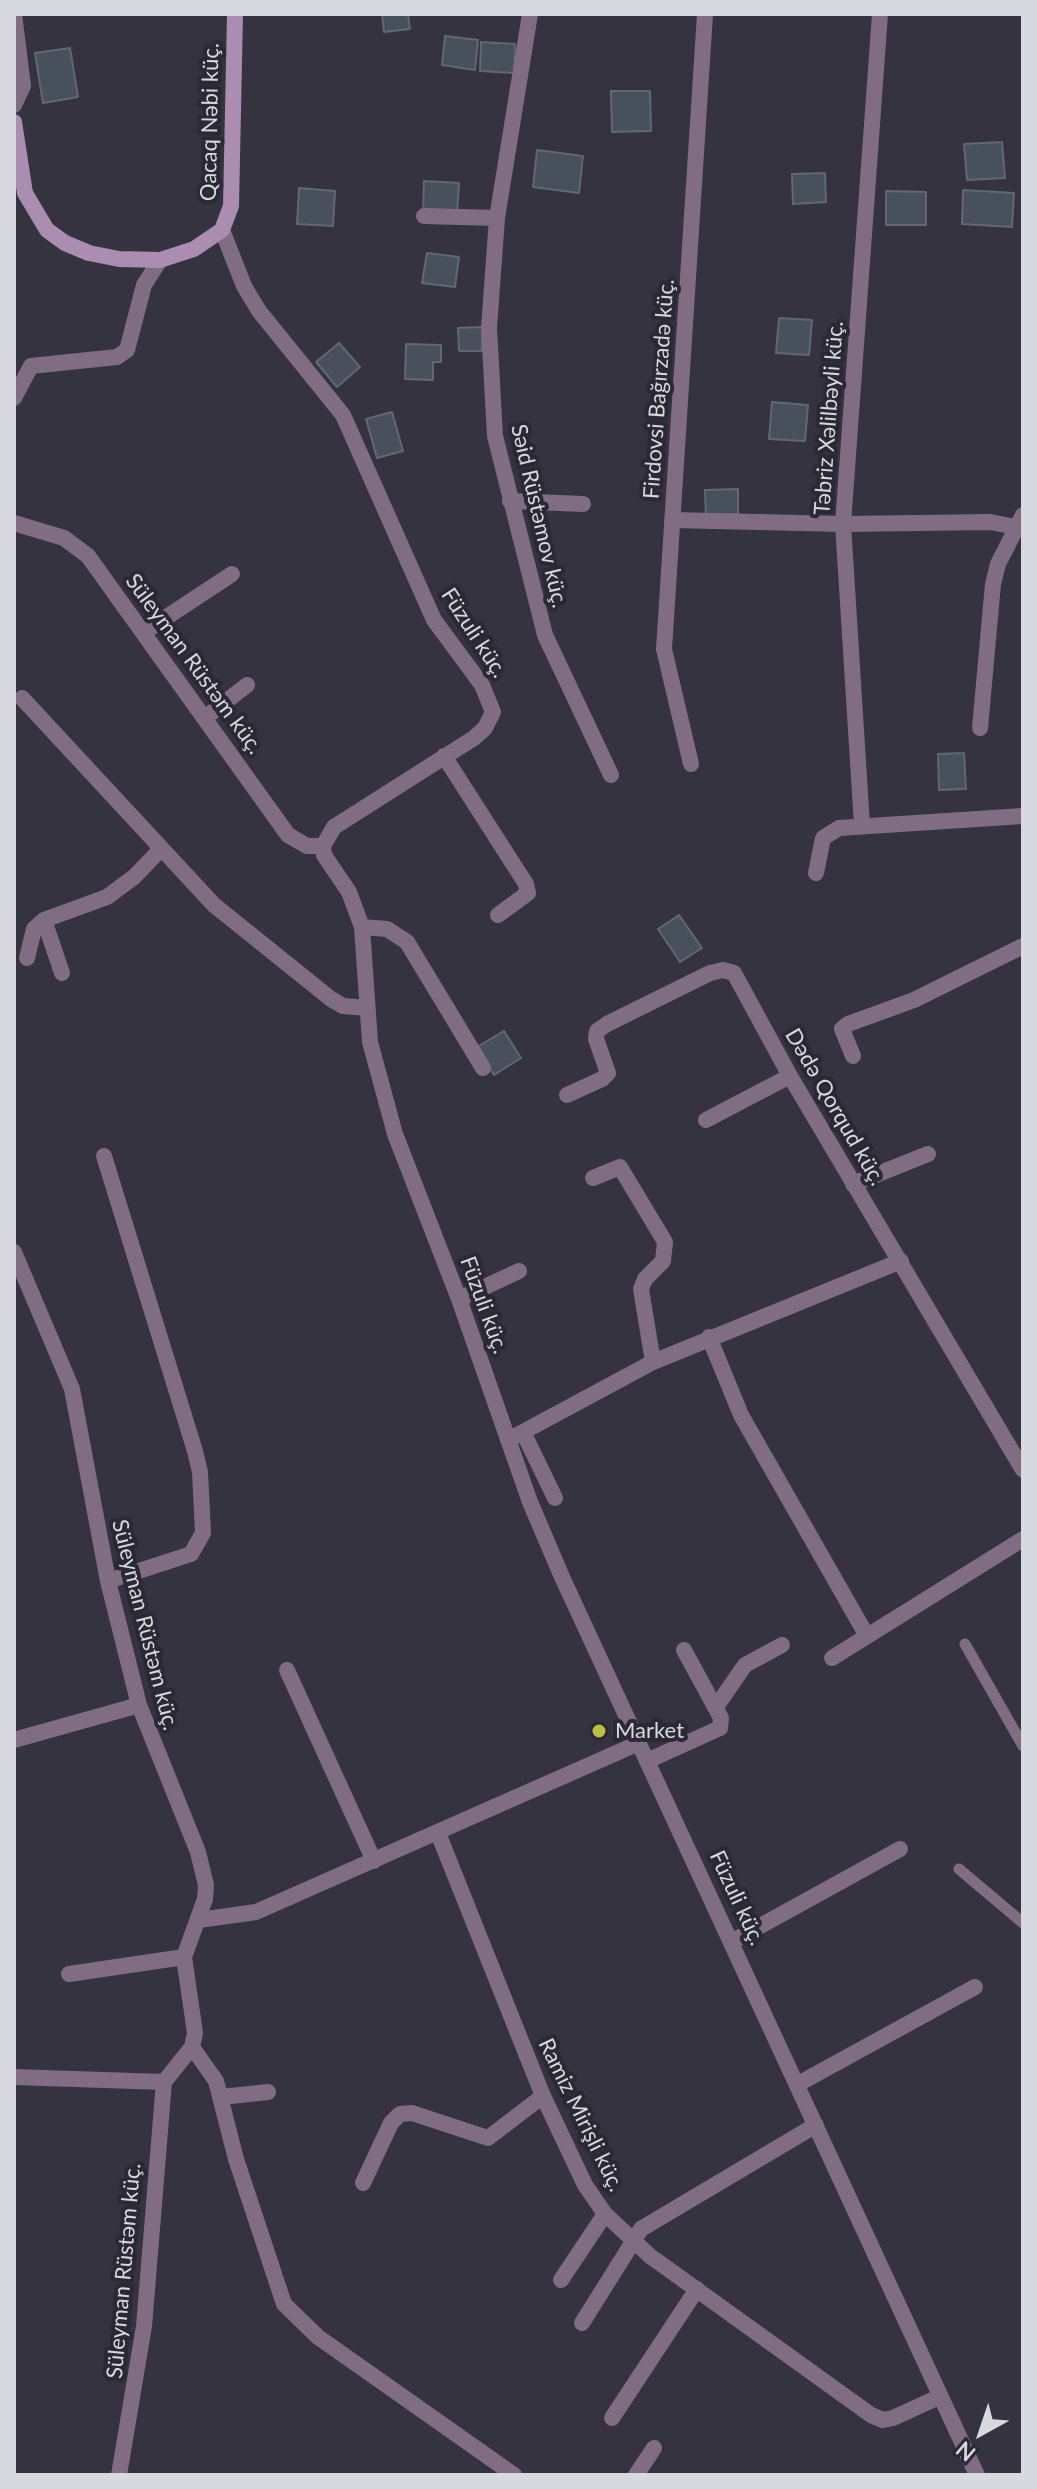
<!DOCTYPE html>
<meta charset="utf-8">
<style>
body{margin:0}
#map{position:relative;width:1037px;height:2489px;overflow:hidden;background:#34333f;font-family:Lato,sans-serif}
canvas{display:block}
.frame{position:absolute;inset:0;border:16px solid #d8d8df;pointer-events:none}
.north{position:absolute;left:941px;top:2393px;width:80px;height:80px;-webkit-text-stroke:6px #2a2934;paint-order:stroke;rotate:220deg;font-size:22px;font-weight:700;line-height:32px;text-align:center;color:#d8d8df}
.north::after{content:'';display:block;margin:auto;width:28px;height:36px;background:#d8d8df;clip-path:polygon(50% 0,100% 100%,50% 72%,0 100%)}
</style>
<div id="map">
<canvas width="1037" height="2489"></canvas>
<div class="frame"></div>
<div class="north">N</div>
</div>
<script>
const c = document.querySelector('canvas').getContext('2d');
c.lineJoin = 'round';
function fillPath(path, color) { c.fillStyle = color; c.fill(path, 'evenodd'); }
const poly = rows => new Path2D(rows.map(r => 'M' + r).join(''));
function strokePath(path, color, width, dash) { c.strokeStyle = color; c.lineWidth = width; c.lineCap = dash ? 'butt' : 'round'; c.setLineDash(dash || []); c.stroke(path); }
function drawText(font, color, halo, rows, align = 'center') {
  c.font = font + ' Lato,sans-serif'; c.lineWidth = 8; c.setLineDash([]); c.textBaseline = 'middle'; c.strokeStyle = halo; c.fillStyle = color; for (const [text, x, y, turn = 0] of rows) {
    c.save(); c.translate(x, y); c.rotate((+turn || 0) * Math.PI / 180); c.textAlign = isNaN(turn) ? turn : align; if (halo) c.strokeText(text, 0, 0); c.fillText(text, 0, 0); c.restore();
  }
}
const building = poly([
 [382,14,408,14,410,29,384,32,382,14],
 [445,36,478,40,475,70,442,65,445,36],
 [481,42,515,44,514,73,480,71,481,42],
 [70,48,78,97,43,103,35,53,70,48],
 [611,91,650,91,651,131,612,132,611,91],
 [1002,142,1005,178,967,180,964,144,1002,142],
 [537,150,583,156,579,193,533,187,537,150],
 [825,173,826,202,793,204,792,174,825,173],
 [424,181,459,183,457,215,423,214,424,181],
 [299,188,335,191,333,226,297,224,299,188],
 [963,190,1014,193,1012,227,962,224,963,190],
 [886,191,926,192,926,225,886,225,886,191],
 [427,253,459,257,455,287,422,283,427,253],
 [779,318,812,320,809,355,776,353,779,318],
 [482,327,482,351,459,351,458,328,482,327],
 [339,343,360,367,337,387,316,362,339,343],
 [406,344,441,345,441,362,433,362,433,380,405,379,406,344],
 [772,402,808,405,805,441,769,439,772,402],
 [392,412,403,451,377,458,366,419,392,412],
 [738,489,738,517,706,518,705,490,738,489],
 [964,753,966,789,939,790,938,754,964,753],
 [679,915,702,948,680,962,658,929,679,915],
 [504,1031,521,1058,494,1075,477,1047,504,1031]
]);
fillPath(building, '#48515b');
strokePath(building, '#606973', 2);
strokePath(poly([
 [965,1644,1023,1746],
 [959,1869,1023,1923]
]), '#806d84', 11);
strokePath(poly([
 [530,14,497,218,489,328,495,436,545,635,611,775],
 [14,105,23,86,14,14],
 [424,216,497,218],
 [222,230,244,286,259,311,343,415,434,620,482,685,493,712,485,728,474,738,334,827,323,846,324,855,349,892,362,927,370,1042,395,1134,459,1299,530,1502,562,1577,977,2475],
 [14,398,31,366,117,357,127,350,144,285,160,260],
 [510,501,583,504],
 [672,520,843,524,990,522,1016,527],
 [14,523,64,538,88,556,288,835,307,846,323,846],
 [144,632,232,574],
 [22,698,214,905,331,999,343,1006,367,1008],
 [206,717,247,685],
 [980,728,993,584,998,564,1023,515],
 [444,756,526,884,528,893,498,915],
 [691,764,664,649,705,14],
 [862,825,843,524,880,14],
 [816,873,823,838,839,828,1023,816],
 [44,920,62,973],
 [362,927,387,929,407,942,483,1068],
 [27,958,34,929,44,920,107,897,134,877,160,850],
 [853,1056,842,1029,848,1024,914,1000,1023,946],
 [567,1095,602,1079,608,1073,596,1039,597,1031,607,1024,710,973,723,970,734,973,790,1076,1023,1470],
 [706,1120,790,1076],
 [104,1156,195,1451,200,1472,203,1533,191,1554,108,1581],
 [593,1178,620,1167,665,1242,663,1261,645,1279,641,1289,653,1362],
 [853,1184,928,1154],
 [14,1252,72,1389,108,1581,139,1705,198,1852,206,1885,205,1899,184,1957,195,2033,192,2047,164,2082,144,2326,119,2475],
 [459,1299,519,1271],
 [709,1337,741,1415,867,1636],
 [524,1434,555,1498],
 [508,1440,653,1362,901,1261],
 [832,1658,1023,1539],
 [287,1670,374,1861],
 [716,1707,745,1665,782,1645],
 [14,1740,139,1705],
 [647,1761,720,1728,721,1718,684,1650],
 [438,1833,543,2096,585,2185,605,2214,650,2256,871,2415,883,2420,893,2418,939,2397],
 [199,1920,256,1912,639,1743],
 [733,1941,900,1849],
 [69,1974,184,1957],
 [192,2047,216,2081,236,2159,284,2304,318,2337,514,2475],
 [14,2077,164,2082],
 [798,2084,975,1987],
 [221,2097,268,2092],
 [363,2183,391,2123,400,2114,412,2113,488,2138,543,2096],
 [561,2280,605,2214],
 [582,2323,641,2229,816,2125],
 [612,2418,697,2289],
 [636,2475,654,2448]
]), '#806d84', 16);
strokePath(poly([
 [14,122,25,193,47,230,65,243,89,253,119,259,160,260,194,249,222,230,231,206,235,14]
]), '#aa8db0', 16);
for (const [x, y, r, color] of [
 [599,1731,8,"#bbc044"]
]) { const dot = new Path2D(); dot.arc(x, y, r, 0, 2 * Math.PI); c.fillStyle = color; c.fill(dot); strokePath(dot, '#2a2934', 3); }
drawText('22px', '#d8d8df', '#2a2934', [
 ["Qacaq Nəbi küç.",210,122,-89],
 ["Firdovsi Bağırzadə küç.",659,389,-86],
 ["Təbriz Xəlilbəyli küç.",829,418,-86],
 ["Səid Rüstəmov küç.",539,516,77],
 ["Füzuli küç.",474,633,57],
 ["Süleyman Rüstəm küç.",194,664,54],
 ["Dədə Qorqud küç.",835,1107,60],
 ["Füzuli küç.",484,1305,70],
 ["Süleyman Rüstəm küç.",145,1625,76],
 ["Füzuli küç.",737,1898,65],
 ["Ramiz Mirişli küç.",581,2115,64],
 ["Süleyman Rüstəm küç.",124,2271,-85]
]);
drawText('22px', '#d8d8df', '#2a2934', [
 ["Market",615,1731]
], 'left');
</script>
